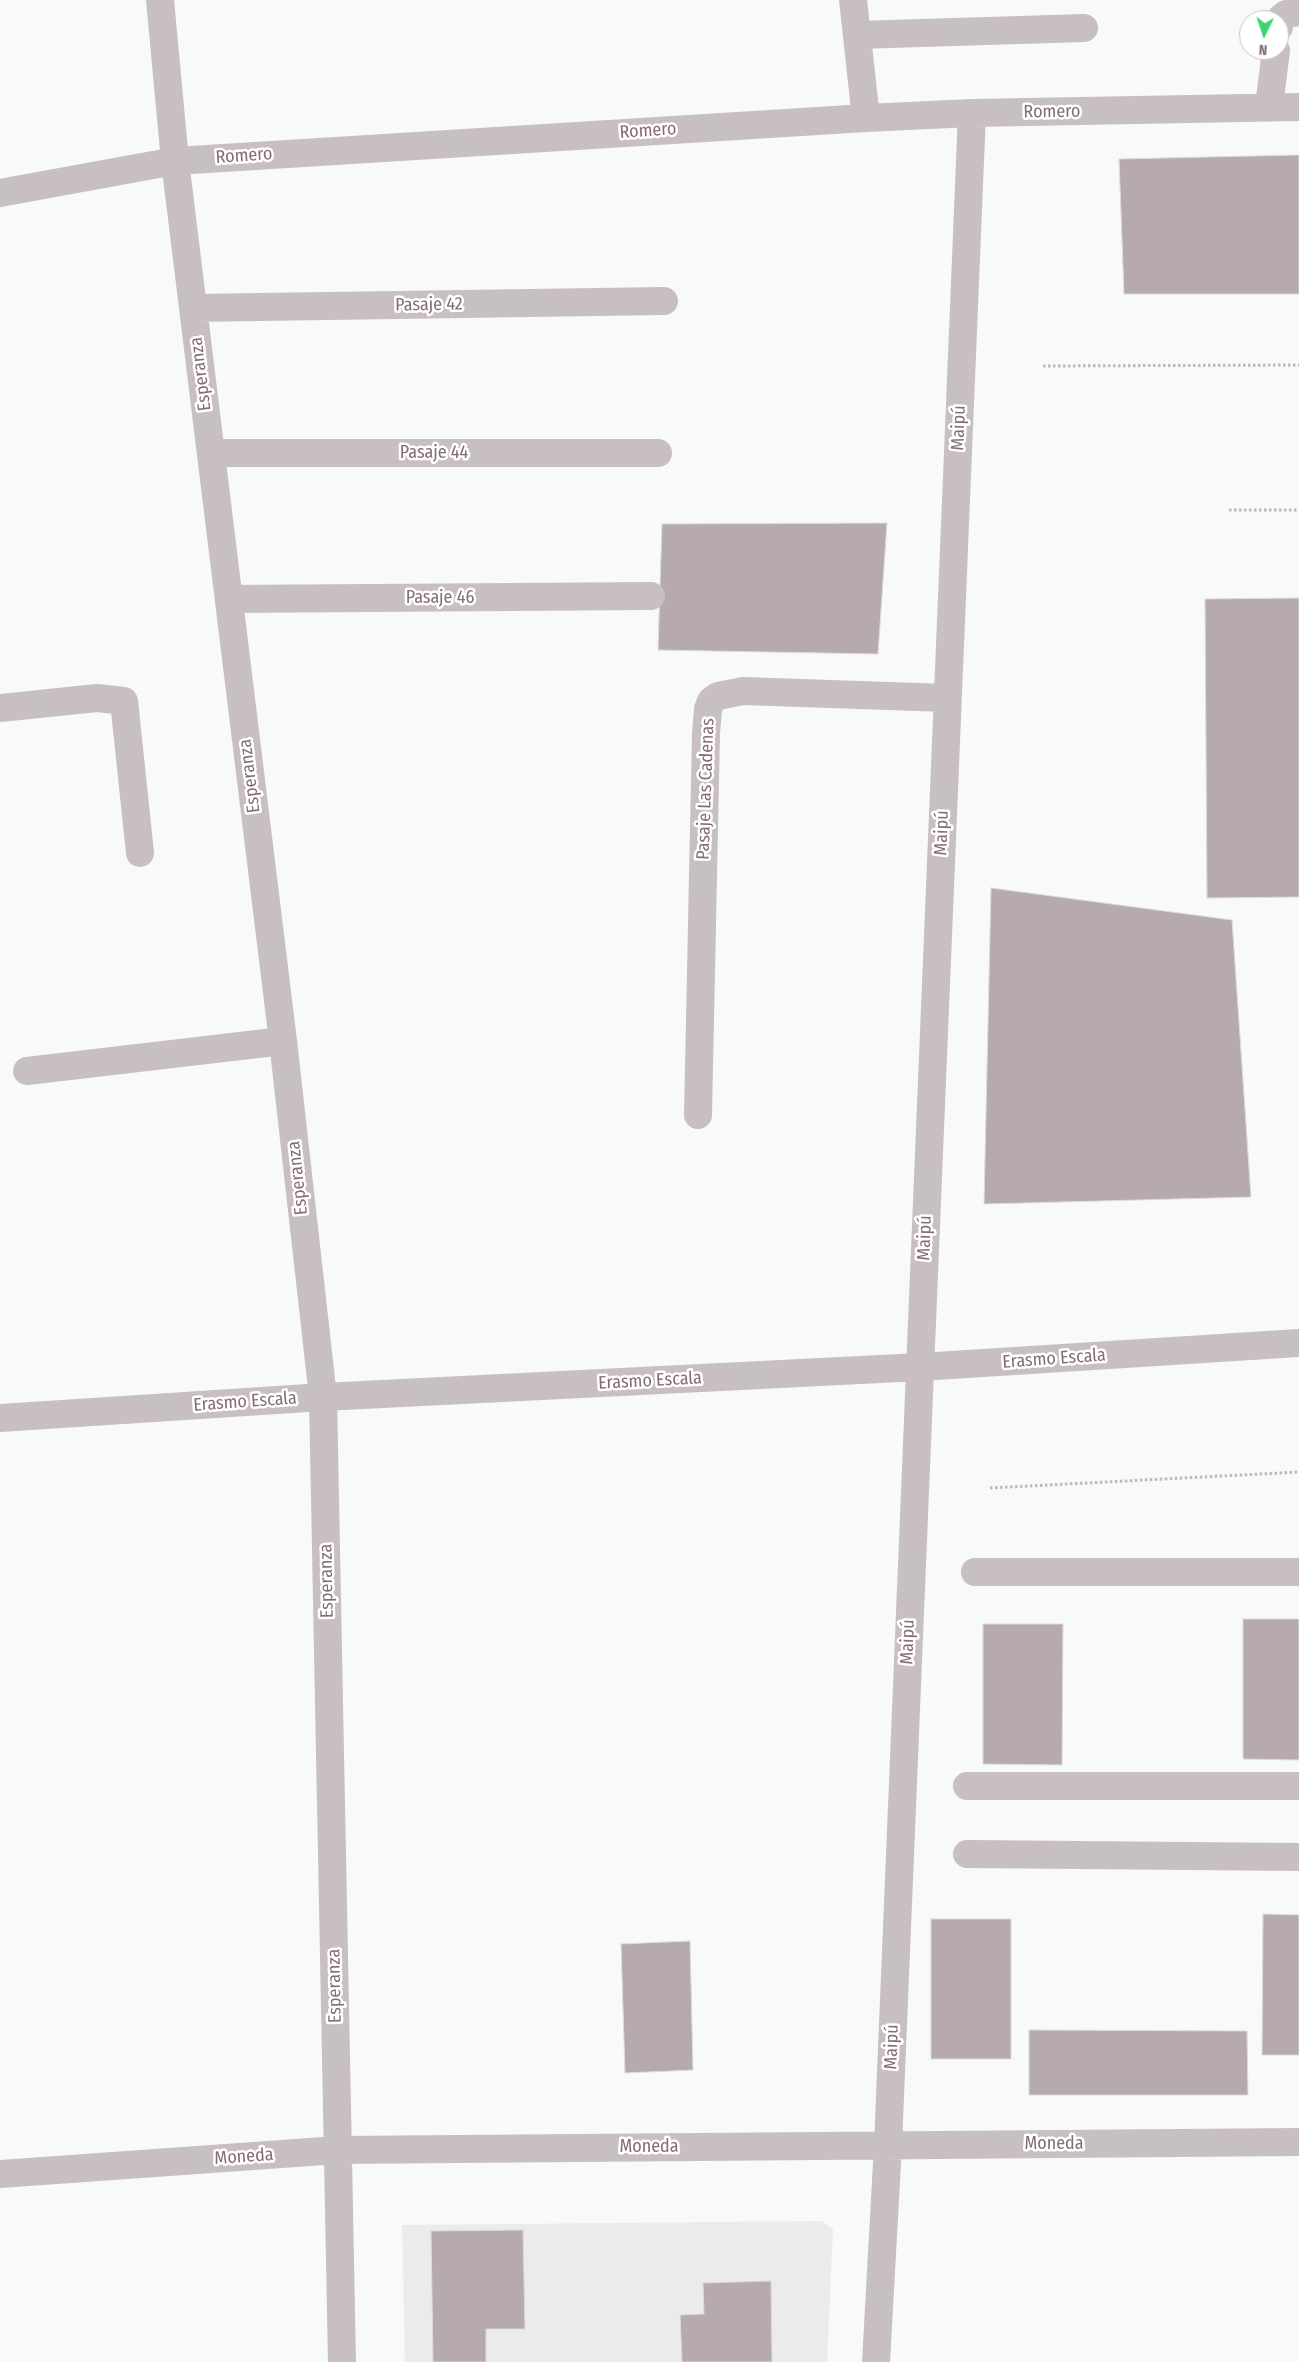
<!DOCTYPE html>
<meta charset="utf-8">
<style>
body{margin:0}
#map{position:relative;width:1299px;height:2362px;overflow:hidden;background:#f8f9fa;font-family:"Fira Sans Condensed",sans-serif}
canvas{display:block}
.north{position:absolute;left:1239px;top:10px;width:50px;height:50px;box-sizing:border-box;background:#fff;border:1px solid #cfc4c9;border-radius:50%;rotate:184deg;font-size:14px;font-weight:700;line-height:20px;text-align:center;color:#866c77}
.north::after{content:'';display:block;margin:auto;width:18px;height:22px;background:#3dd473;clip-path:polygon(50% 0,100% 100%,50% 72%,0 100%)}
</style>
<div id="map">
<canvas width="1299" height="2362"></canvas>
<div class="north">N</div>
</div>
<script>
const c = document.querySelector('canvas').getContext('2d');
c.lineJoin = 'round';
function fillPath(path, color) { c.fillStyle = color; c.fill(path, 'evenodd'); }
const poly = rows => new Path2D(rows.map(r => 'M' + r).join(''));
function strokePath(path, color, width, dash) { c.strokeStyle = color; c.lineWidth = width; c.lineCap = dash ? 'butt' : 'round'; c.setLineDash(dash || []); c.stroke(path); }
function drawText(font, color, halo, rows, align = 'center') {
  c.font = font + ' "Fira Sans Condensed",sans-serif'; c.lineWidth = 5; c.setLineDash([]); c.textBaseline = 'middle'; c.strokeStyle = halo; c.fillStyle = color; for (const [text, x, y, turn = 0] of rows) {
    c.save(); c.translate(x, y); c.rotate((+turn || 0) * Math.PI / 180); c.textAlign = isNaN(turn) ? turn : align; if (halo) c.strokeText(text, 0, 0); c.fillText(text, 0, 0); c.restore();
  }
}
fillPath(poly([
 [822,2221,833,2229,827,2362,405,2362,402,2225]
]), '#ebeaec');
const building = poly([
 [1299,155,1299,294,1124,294,1119,159,1299,155],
 [887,523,878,654,658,650,662,524,887,523],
 [1299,598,1299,897,1207,898,1205,599,1299,598],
 [991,888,1232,920,1251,1197,984,1204,991,888],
 [1243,1619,1299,1619,1299,1760,1243,1759,1243,1619],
 [983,1624,1063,1624,1062,1765,983,1764,983,1624],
 [1263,1914,1299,1915,1299,2055,1262,2055,1263,1914],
 [931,1919,1011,1919,1011,2059,931,2059,931,1919],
 [690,1941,693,2070,625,2073,621,1944,690,1941],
 [1029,2030,1247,2031,1248,2095,1029,2095,1029,2030],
 [523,2230,525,2329,486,2329,486,2362,433,2362,431,2231,523,2230],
 [771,2281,772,2362,682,2362,680,2315,704,2314,703,2283,771,2281]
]);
fillPath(building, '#b6a9af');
strokePath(building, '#dadbdc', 1);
strokePath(poly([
 [1043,366,1299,365],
 [1229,510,1299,510],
 [990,1488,1299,1472]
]), '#beb8bb', 3, [2.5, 2.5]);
strokePath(poly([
 [160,0,175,161,283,1041,323,1397,342,2362],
 [853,0,866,118],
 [1279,27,1280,19,1286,14,1299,12],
 [857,35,1084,28],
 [1269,107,1276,50],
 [0,193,175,161,866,118,972,113,1299,107],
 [193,308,664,301],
 [211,453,658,453],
 [229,599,651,596],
 [0,708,97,698,124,701,140,853],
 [27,1071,283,1041],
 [698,1115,706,733,708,709,711,701,718,696,743,691,947,698],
 [0,1418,323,1397,920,1367,1299,1343],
 [975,1572,1299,1572],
 [967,1786,1299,1786],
 [967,1854,1299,1857],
 [0,2174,338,2150,1299,2142],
 [876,2362,888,2145,972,113]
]), '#c7bfc3', 28);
drawText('18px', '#866c77', '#fff', [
 ["Romero",1052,112,-1],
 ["Romero",648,131,-4],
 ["Romero",244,156,-4],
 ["Pasaje 42",429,305,-1],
 ["Esperanza",201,374,-97],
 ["Maipú",959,428,-88],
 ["Pasaje 44",434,453],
 ["Pasaje 46",440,598],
 ["Esperanza",250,776,-97],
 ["Pasaje Las Cadenas",706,789,-88],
 ["Maipú",942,833,-88],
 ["Esperanza",298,1178,-96],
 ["Maipú",925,1238,-88],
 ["Erasmo Escala",1054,1359,-4],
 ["Erasmo Escala",650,1381,-3],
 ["Erasmo Escala",245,1402,-4],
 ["Esperanza",327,1581,-91],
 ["Maipú",908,1642,-88],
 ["Esperanza",335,1986,-91],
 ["Maipú",892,2047,-88],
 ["Moneda",1054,2144],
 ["Moneda",649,2147],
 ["Moneda",244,2157,-4]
]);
</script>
